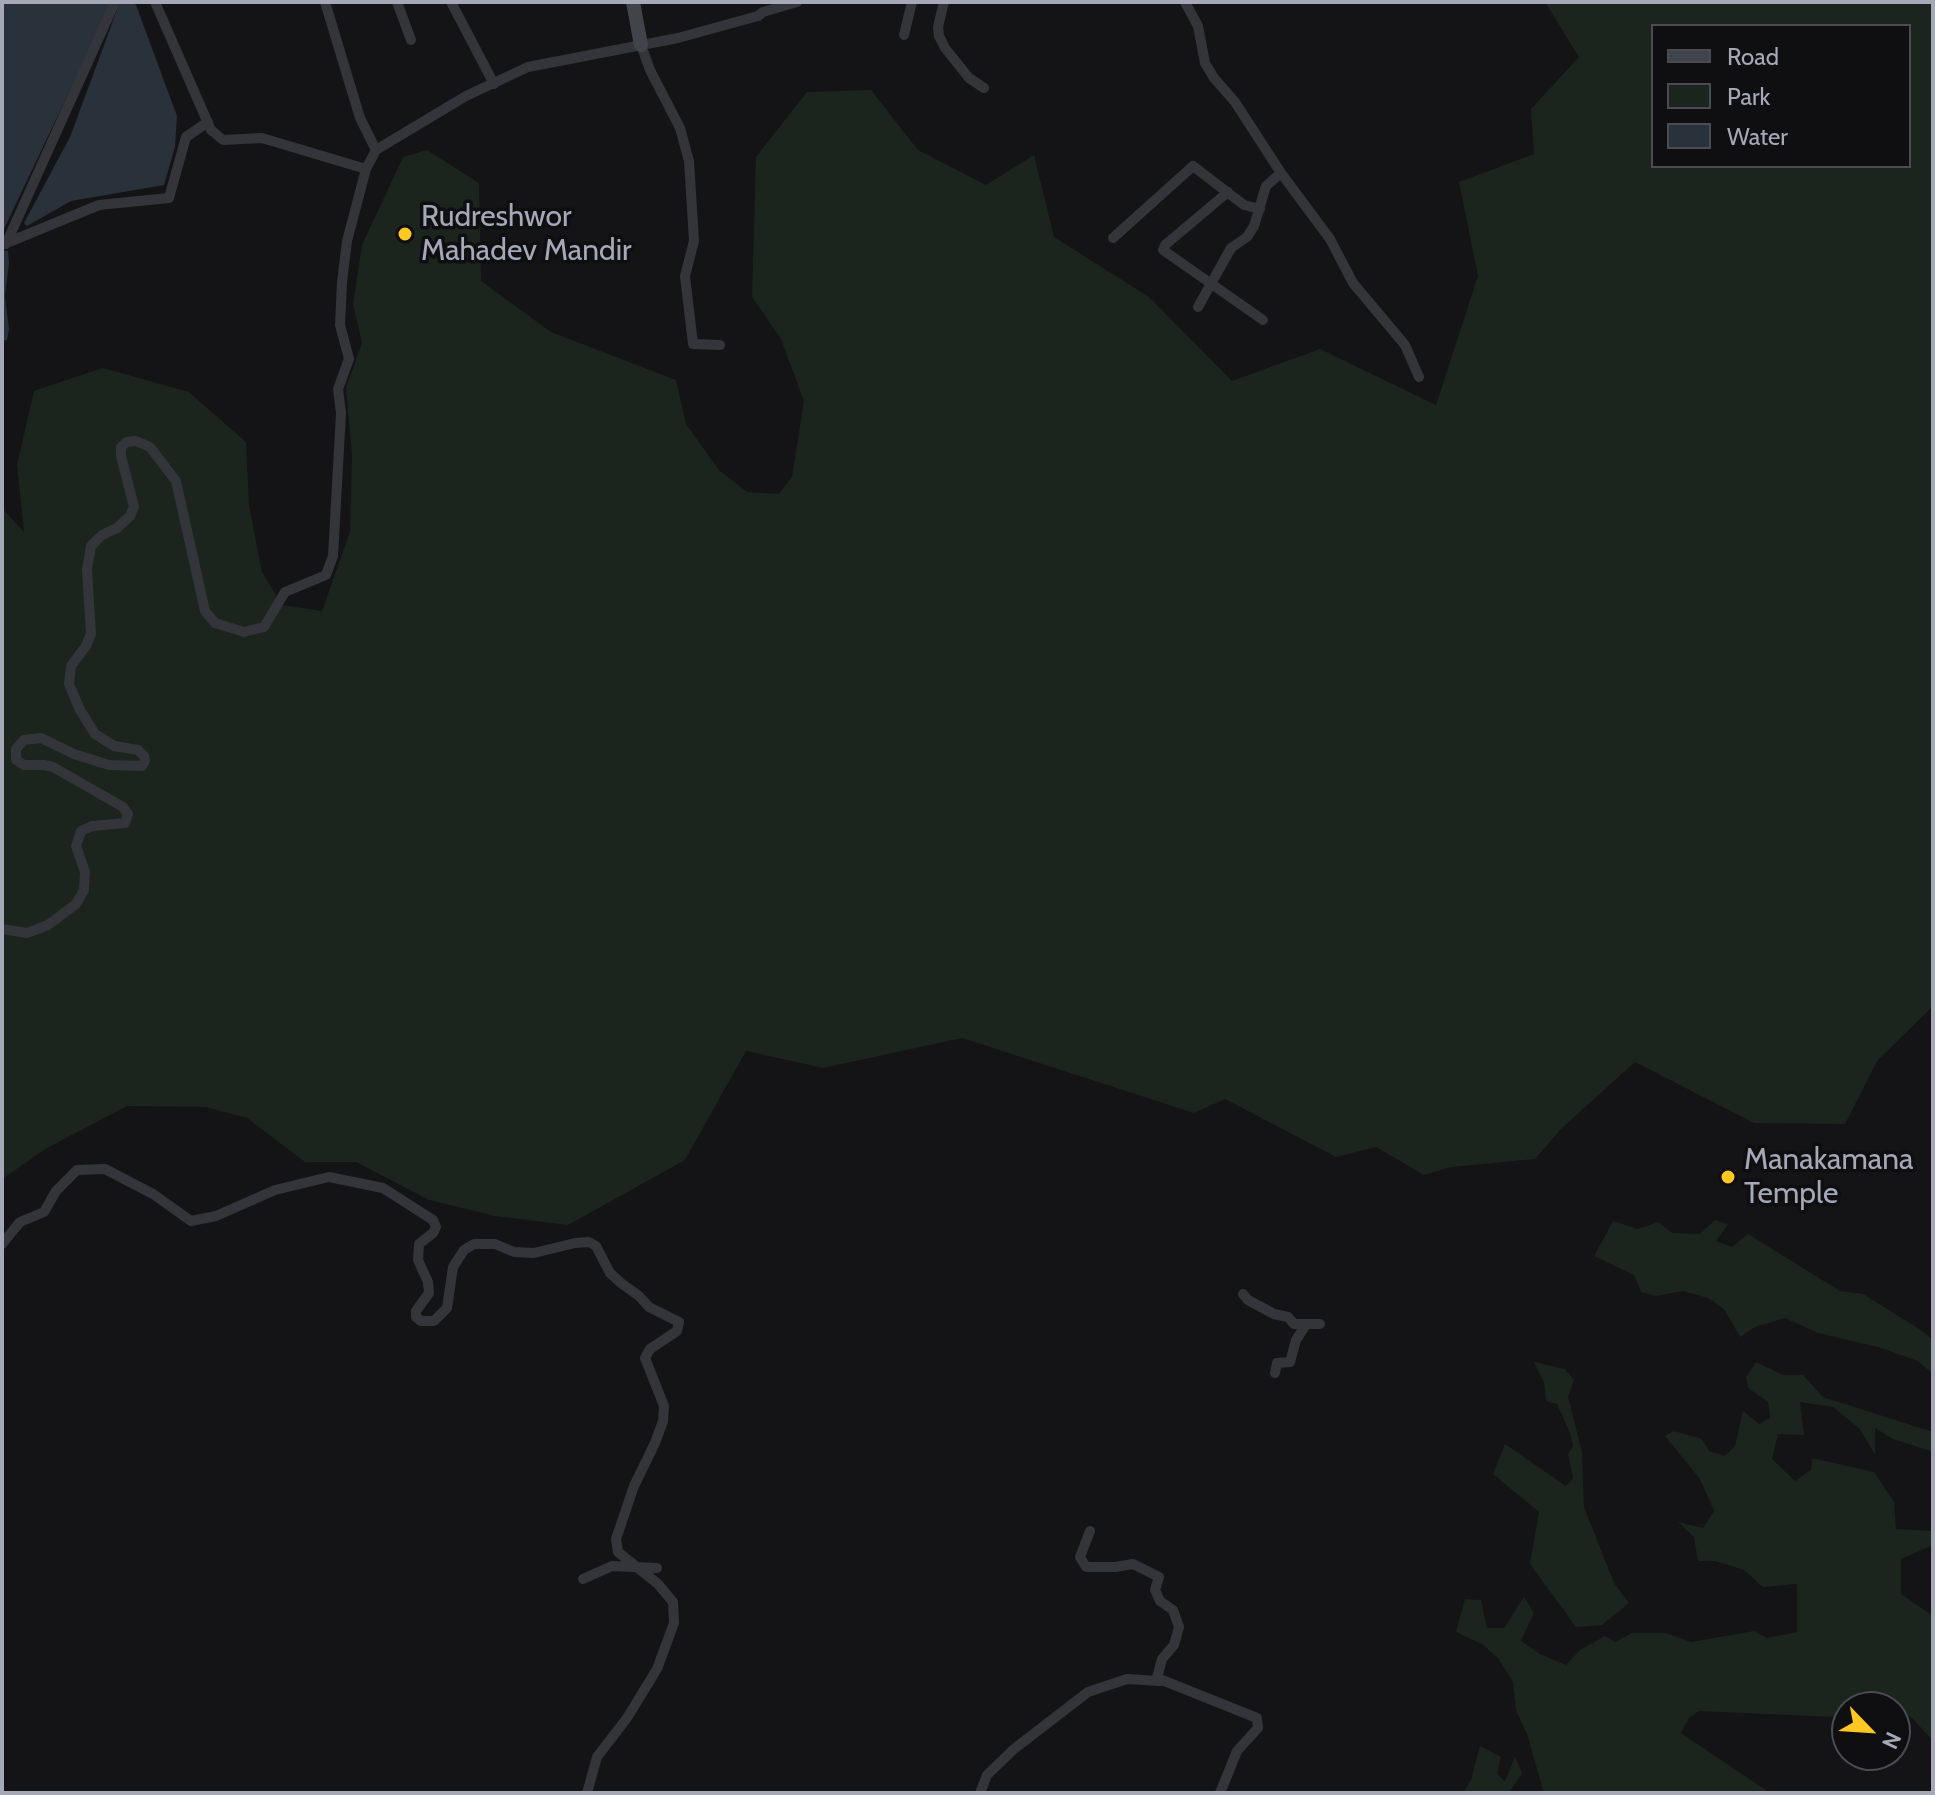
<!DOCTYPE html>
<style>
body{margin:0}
#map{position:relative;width:1935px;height:1795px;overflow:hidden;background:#141416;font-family:Cabin,sans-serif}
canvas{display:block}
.frame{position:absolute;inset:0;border:4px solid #a4a8b7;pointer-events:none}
.legend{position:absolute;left:1651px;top:24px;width:260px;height:144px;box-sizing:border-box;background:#0f0f11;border:2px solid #4b4c53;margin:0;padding:10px 14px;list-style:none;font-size:24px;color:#a4a8b7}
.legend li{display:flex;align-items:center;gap:16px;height:40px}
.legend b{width:40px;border:2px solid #4b4c53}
.north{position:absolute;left:1831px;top:1691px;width:80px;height:80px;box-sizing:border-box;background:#0f0f11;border:2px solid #4b4c53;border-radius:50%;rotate:115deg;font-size:22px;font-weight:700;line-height:32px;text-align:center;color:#a4a8b7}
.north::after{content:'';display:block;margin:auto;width:28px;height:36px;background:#ffc722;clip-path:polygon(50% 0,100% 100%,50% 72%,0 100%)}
</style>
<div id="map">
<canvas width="1935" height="1795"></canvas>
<div class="frame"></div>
<ul class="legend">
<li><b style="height:10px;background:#42444b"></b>Road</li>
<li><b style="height:22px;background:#1b241d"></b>Park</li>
<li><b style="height:22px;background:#29313b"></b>Water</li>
</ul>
<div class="north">N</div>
</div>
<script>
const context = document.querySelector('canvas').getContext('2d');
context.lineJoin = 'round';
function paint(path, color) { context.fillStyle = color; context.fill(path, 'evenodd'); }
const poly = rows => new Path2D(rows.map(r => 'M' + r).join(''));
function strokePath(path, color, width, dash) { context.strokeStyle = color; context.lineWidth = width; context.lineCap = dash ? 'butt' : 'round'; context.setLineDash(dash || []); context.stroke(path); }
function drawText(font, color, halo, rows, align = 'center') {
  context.font = font + ' Cabin,sans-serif'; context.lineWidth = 7; context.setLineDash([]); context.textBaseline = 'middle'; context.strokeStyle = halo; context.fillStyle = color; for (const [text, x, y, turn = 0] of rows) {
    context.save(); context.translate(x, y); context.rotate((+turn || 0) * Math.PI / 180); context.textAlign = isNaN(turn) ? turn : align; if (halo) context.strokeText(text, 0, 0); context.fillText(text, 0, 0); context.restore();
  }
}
const green = poly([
 [1545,2,1933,2,1933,1006,1877,1061,1845,1124,1754,1123,1635,1062,1561,1129,1535,1159,1451,1167,1424,1175,1376,1147,1336,1157,1225,1099,1194,1113,962,1038,823,1068,746,1051,685,1160,568,1225,495,1216,429,1200,356,1162,305,1162,247,1118,206,1107,127,1106,47,1148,2,1179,2,508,24,532,17,465,34,391,103,368,189,392,246,442,249,505,262,572,282,605,322,611,350,532,352,455,346,388,362,343,353,304,362,245,403,157,427,150,479,183,481,281,551,332,676,380,686,424,719,470,747,492,779,494,792,477,804,401,781,339,752,297,756,157,807,92,871,90,918,150,986,185,1034,155,1054,237,1149,297,1232,381,1320,349,1436,405,1478,276,1459,182,1534,154,1531,109,1579,57],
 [1653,26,1909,26,1909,166,1653,166],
 [1715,1220,1728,1224,1716,1241,1732,1247,1748,1234,1840,1291,1863,1294,1921,1330,1933,1340,1933,1374,1918,1361,1878,1347,1818,1333,1785,1318,1755,1327,1740,1337,1724,1309,1708,1298,1683,1291,1656,1296,1641,1292,1634,1275,1594,1256,1613,1221,1638,1229,1658,1222,1672,1233,1700,1234],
 [1534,1362,1565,1369,1574,1380,1568,1397,1582,1452,1584,1507,1614,1583,1629,1603,1602,1625,1576,1627,1530,1564,1539,1512,1493,1474,1505,1444,1566,1486,1573,1478,1568,1454,1573,1446,1570,1433,1557,1404,1546,1401,1544,1382],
 [1756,1362,1783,1375,1803,1375,1823,1397,1933,1432,1933,1452,1893,1439,1875,1428,1875,1455,1860,1429,1833,1407,1800,1402,1804,1435,1778,1434,1772,1459,1795,1481,1811,1470,1812,1458,1874,1472,1894,1502,1896,1529,1933,1531,1933,1545,1901,1559,1901,1594,1933,1616,1933,1741,1912,1718,1897,1709,1895,1711,1895,1707,1847,1707,1847,1716,1833,1717,1699,1711,1689,1718,1681,1733,1770,1793,1544,1793,1527,1734,1516,1710,1513,1682,1498,1658,1482,1644,1456,1632,1465,1599,1481,1600,1487,1628,1504,1628,1524,1597,1534,1613,1521,1641,1540,1654,1566,1665,1580,1650,1605,1636,1615,1642,1632,1633,1666,1633,1691,1642,1754,1631,1767,1638,1797,1632,1797,1584,1763,1587,1744,1570,1715,1561,1698,1561,1694,1537,1678,1522,1703,1528,1714,1511,1700,1479,1665,1436,1674,1431,1702,1439,1709,1451,1725,1456,1735,1446,1743,1411,1759,1424,1770,1418,1768,1402,1748,1388,1746,1377],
 [1480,1746,1501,1757,1497,1774,1505,1781,1515,1757,1522,1773,1509,1793,1463,1793,1471,1780]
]);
const water = poly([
 [2,2,112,2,2,233],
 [120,2,133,2,136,5,177,116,175,147,164,185,71,201,27,226,24,223,70,137],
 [2,250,8,251,9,263,5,296,9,329,7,340,2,341]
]);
const street = poly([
 [155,2,211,130,223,140,262,138,366,169],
 [325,2,360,118,376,150],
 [397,2,411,40],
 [451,2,494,84],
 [944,2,938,27,939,36,945,48,969,78,984,88],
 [1185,2,1198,26,1205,63,1214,78,1235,102,1281,173,1330,239,1353,283,1405,345,1419,377],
 [904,35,912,2],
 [641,45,650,70,680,128,689,161,694,241,685,276,693,344,720,345],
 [1228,192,1165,245,1163,250,1263,320],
 [1113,238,1193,166,1244,205,1260,209],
 [4,244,99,205,169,198,186,137,208,122],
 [6,244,115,2],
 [1198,307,1231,248,1247,237,1254,226,1266,186,1281,173],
 [2,929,27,933,48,925,76,904,84,890,85,872,76,846,81,831,92,826,125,823,128,814,123,807,53,767,44,765,24,765,16,760,16,749,24,740,41,738,74,754,109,765,142,766,145,761,144,756,138,750,114,746,95,734,80,710,69,684,71,666,86,646,91,634,87,569,91,546,102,535,117,528,130,516,134,507,121,456,121,447,127,442,136,441,150,447,176,481,205,611,215,623,244,632,264,627,285,592,326,575,333,556,341,413,338,389,349,359,340,325,342,282,347,241,366,169,376,150,466,96,528,67,678,38,758,16,763,12,797,2],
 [2,1244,20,1222,44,1212,56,1191,77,1170,105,1169,153,1194,191,1221,216,1216,275,1190,329,1177,383,1188,433,1220,436,1227,433,1233,419,1244,418,1260,428,1282,429,1293,416,1311,416,1317,421,1321,434,1321,447,1308,453,1267,464,1250,474,1244,495,1244,514,1252,534,1253,575,1243,589,1242,596,1246,610,1273,621,1283,639,1296,649,1307,679,1322,677,1331,650,1349,645,1358,664,1406,663,1421,655,1443,634,1486,616,1539,618,1552,658,1584,673,1602,674,1623,657,1669,627,1718,597,1757,587,1793],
 [1243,1294,1248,1300,1274,1314,1288,1317,1294,1324,1320,1324],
 [1275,1373,1277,1363,1290,1362,1296,1340,1305,1326],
 [1090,1531,1080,1557,1086,1567,1115,1567,1133,1564,1159,1577,1155,1590,1160,1601,1173,1610,1179,1627,1174,1645,1162,1659,1157,1678,1257,1718,1258,1728,1237,1751,1220,1793],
 [583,1579,612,1566,657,1568],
 [980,1793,987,1775,1014,1749,1088,1692,1127,1679,1160,1681]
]);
const secondary = poly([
 [633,2,641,45]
]);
const markers = [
 [405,234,8,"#ffc722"],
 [1728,1177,8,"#ffc722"]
];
const poiNames = [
 ["Rudreshwor",421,217],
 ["Mahadev Mandir",421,251],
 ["Manakamana",1744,1160],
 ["Temple",1744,1194]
];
paint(green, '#1b241d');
paint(water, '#29313b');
strokePath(street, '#34353b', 10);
strokePath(secondary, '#42444b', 14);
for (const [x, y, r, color] of markers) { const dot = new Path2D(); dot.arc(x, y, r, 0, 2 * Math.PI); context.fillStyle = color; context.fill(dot); strokePath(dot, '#0f0f11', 3); }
drawText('30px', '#a4a8b7', '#0f0f11', poiNames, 'left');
</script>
